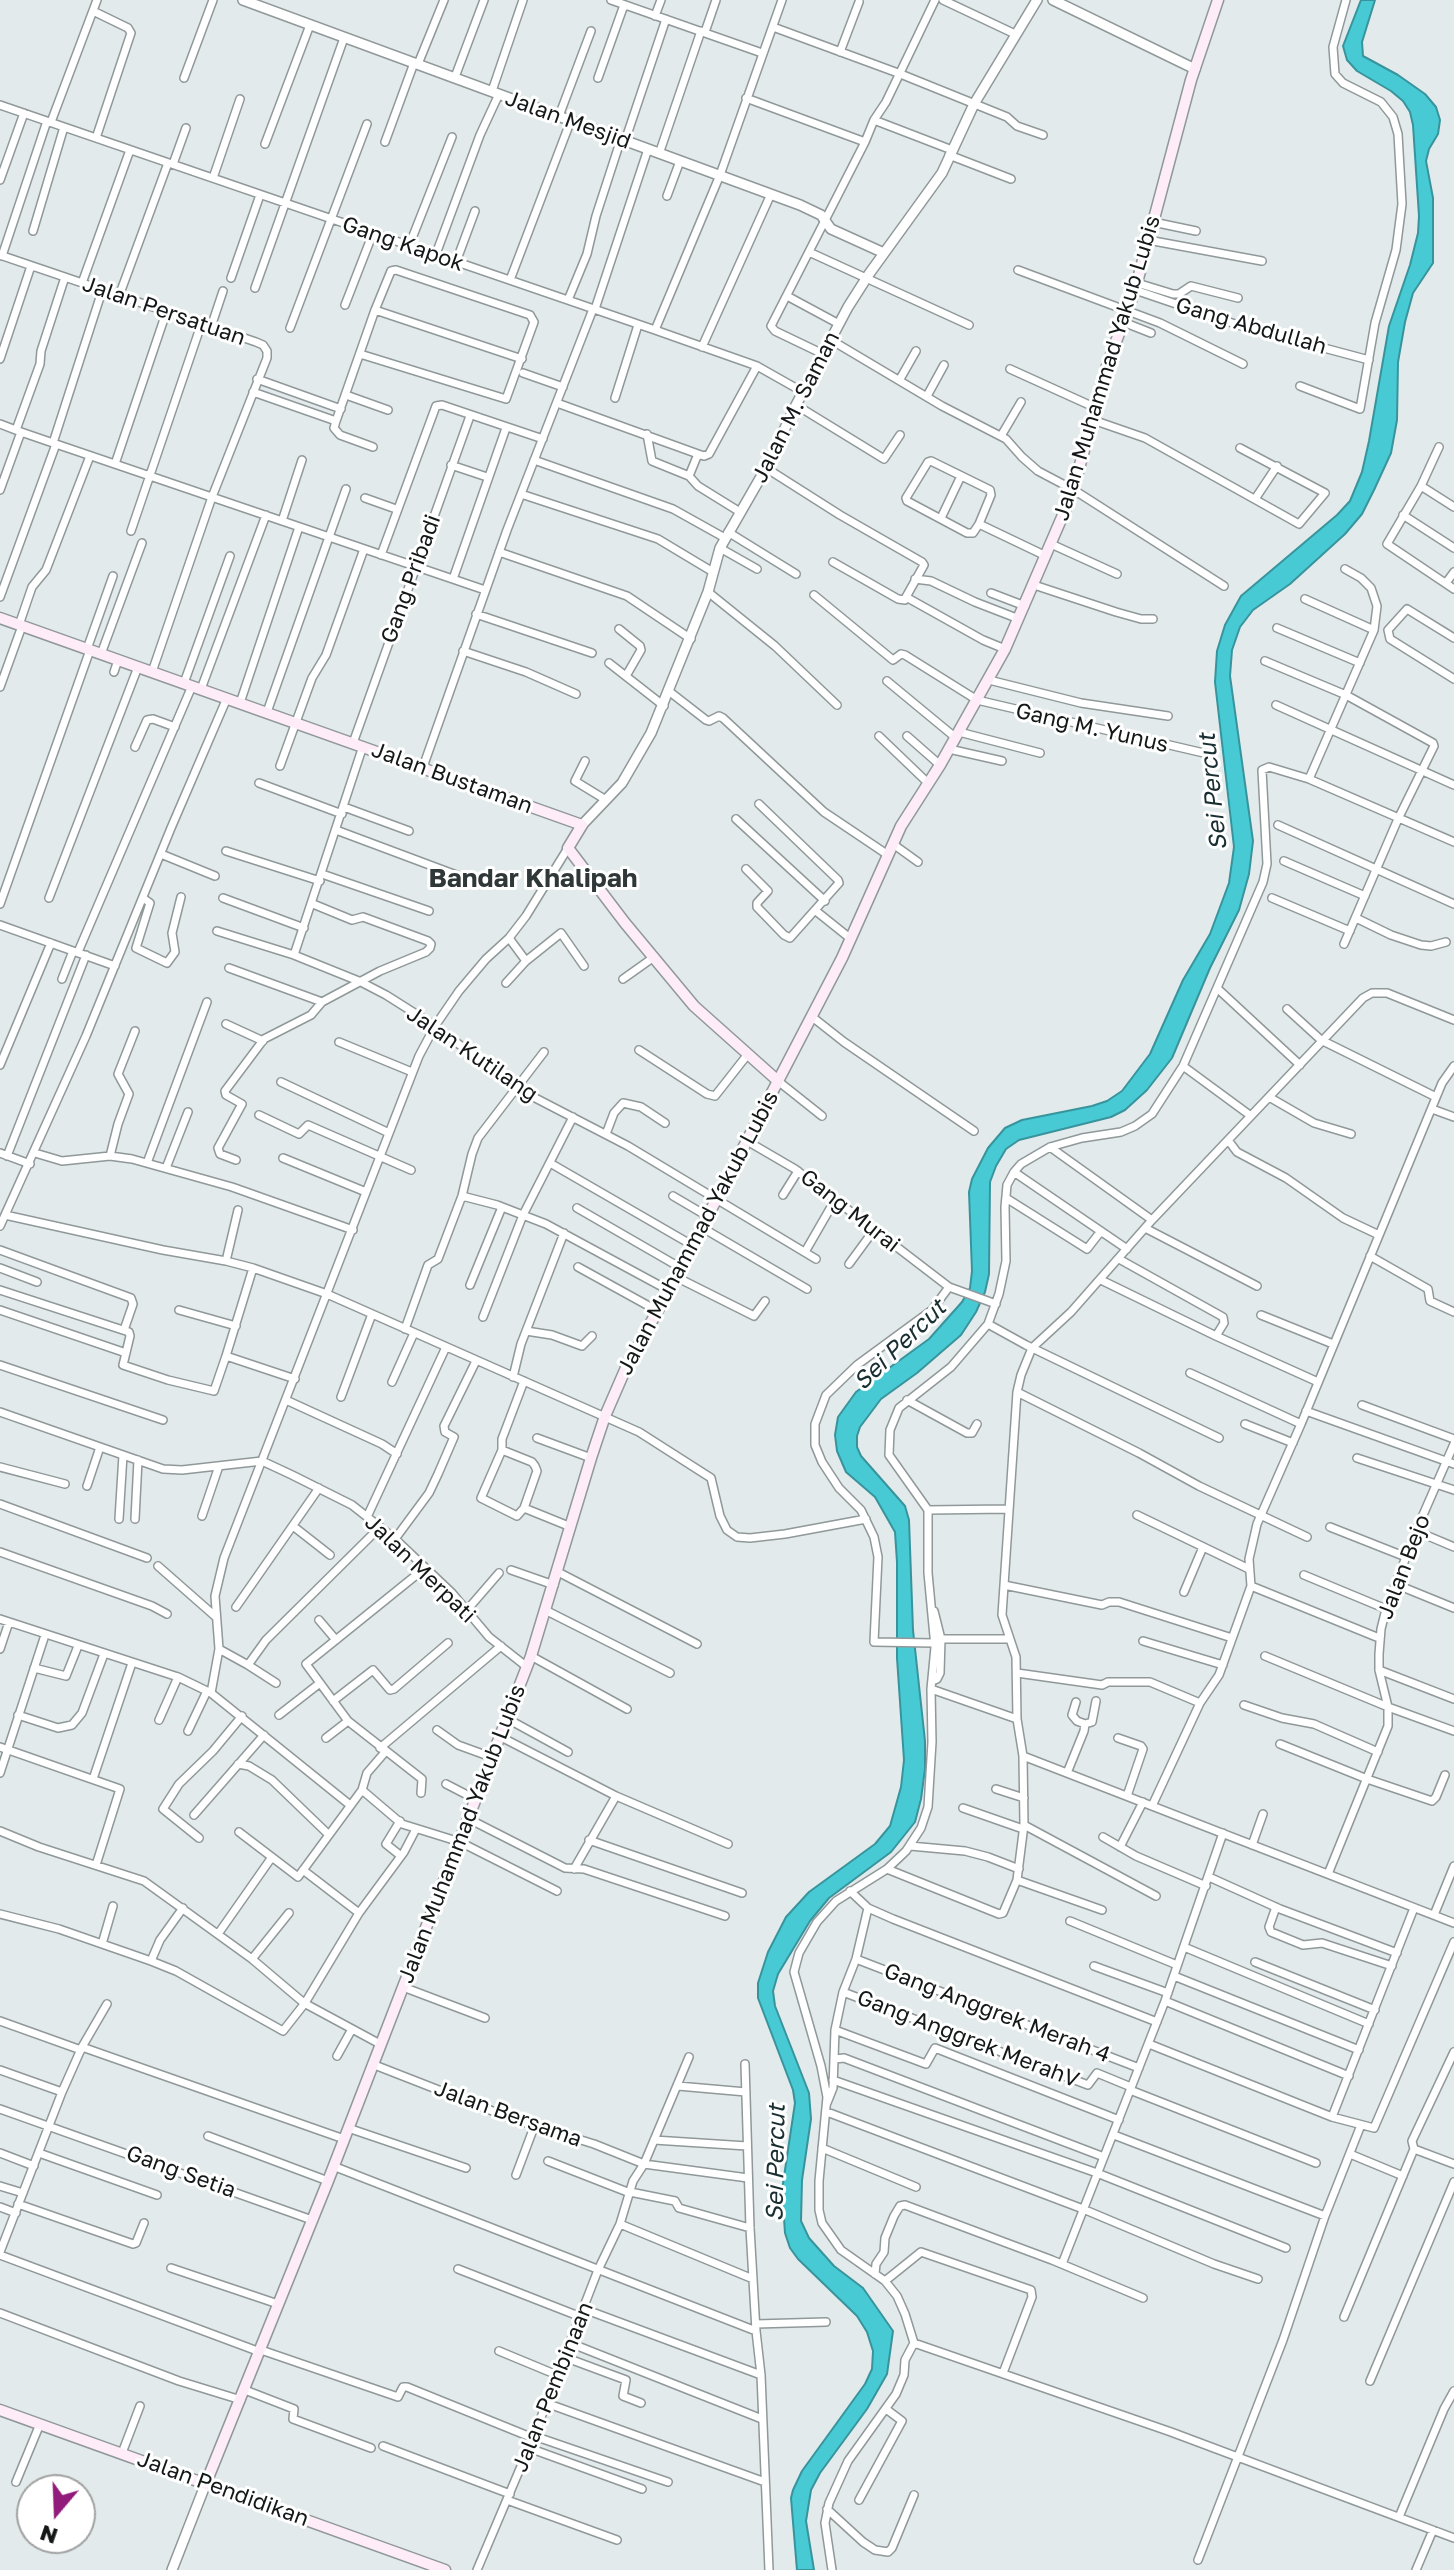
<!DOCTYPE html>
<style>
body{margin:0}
#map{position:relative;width:1454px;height:2570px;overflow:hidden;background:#e2eaeb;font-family:"Golos Text",sans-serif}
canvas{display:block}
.north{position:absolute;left:16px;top:2474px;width:80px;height:80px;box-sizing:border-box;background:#fff;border:2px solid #a1a2a2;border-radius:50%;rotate:199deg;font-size:22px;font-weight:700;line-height:32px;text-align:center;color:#141717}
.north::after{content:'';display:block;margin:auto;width:28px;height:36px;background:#911c7b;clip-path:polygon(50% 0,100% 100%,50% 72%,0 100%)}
</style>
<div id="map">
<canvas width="1454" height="2570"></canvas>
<div class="north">N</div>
</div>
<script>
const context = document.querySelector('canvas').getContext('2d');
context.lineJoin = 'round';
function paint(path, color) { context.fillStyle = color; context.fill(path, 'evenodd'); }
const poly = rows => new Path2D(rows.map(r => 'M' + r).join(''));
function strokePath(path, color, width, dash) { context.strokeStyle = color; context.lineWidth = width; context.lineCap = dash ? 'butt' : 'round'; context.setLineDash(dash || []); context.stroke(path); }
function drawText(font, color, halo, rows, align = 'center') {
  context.font = font + ' "Golos Text",sans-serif'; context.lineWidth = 6; context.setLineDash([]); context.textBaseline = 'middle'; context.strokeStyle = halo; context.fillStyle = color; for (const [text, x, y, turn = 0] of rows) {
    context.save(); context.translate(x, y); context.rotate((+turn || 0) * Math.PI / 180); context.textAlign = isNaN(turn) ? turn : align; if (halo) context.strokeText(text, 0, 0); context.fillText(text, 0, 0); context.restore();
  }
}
const water = poly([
 [1361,0,1375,0,1362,42,1363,56,1398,75,1425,94,1436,107,1440,120,1438,134,1429,149,1426,161,1433,198,1433,263,1413,293,1405,322,1398,362,1397,420,1391,453,1374,490,1362,514,1345,534,1290,584,1253,610,1240,627,1232,650,1230,676,1253,841,1249,874,1239,910,1210,968,1172,1058,1147,1090,1125,1110,1111,1117,1019,1140,1006,1149,996,1166,990,1182,989,1274,985,1292,976,1312,961,1335,917,1373,881,1399,860,1427,857,1436,857,1447,861,1456,905,1506,909,1520,913,1630,925,1741,925,1769,921,1799,915,1822,891,1852,829,1898,810,1921,778,1974,773,1991,775,2006,809,2093,811,2119,802,2180,801,2221,809,2238,834,2266,863,2288,893,2331,887,2374,867,2409,820,2473,811,2490,806,2521,814,2570,797,2570,791,2498,793,2490,802,2471,865,2384,872,2369,873,2351,867,2332,857,2316,798,2259,790,2248,785,2233,782,2190,795,2103,793,2090,758,1998,758,1983,768,1952,786,1917,809,1892,875,1844,890,1826,901,1787,904,1760,897,1658,897,1562,895,1532,875,1497,846,1472,837,1451,835,1435,838,1417,856,1392,929,1339,962,1302,970,1288,972,1271,969,1192,972,1179,988,1148,1005,1128,1022,1120,1092,1106,1107,1101,1122,1091,1150,1054,1183,980,1210,934,1229,883,1234,847,1215,682,1217,651,1225,625,1241,596,1337,515,1350,501,1362,472,1369,441,1389,326,1410,265,1418,233,1419,216,1413,125,1410,112,1403,101,1391,91,1357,71,1347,60,1343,46,1361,0]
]);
const minor = poly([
 [611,0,762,53],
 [943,0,1015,34],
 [93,11,128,28,131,33,96,138],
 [655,16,661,0],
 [773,27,898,73,1007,117,1017,126,1043,135],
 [705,32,716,0],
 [840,52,859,2],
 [418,64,444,0],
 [455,77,484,0],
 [184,78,213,0],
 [598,78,624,5],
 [492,91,523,0],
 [746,98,865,142],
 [0,105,655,330,757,366,803,392],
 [559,116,591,31],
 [874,120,952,150],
 [51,122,97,0],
 [625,141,666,19],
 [385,142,414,63],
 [265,144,310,25],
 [659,154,701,31],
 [949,155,1011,179],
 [173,164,186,128],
 [213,178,240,99],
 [0,180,24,113],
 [667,196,680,161],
 [1153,222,1196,231],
 [33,231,64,127],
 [1148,240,1262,261],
 [409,246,452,137],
 [809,252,969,325],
 [436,254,480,135,499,94],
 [0,255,256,342,263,345,267,351,267,358,212,497,152,672],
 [2,256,47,121],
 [456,262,475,211],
 [1018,270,1160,323,1243,364],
 [231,278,260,195],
 [510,280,571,120],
 [82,283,130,150],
 [1137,283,1173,294,1179,294,1191,286,1238,298],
 [255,288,344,38],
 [1135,290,1238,325,1369,360],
 [102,291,53,443,485,590],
 [119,296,168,163],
 [787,296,839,324],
 [568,300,587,254,596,216,621,139],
 [345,305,373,233],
 [595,309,648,149],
 [375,310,522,359],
 [1123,322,1151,333],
 [211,327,223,291],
 [290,328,367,124],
 [655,330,720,175,782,0],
 [831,340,942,406,1006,439,1022,457,1038,471,1074,490,1224,586],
 [702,347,771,194],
 [360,354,506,399,534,322,530,315,396,270,391,271,375,310,336,421,334,428,340,435,373,447],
 [823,354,775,331,771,326,865,142,874,120,886,102,935,0],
 [0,359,31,266],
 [1010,369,1096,408],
 [523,373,563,387],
 [257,379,341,409],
 [900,379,916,351],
 [1300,386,1360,409,1375,323,1396,250,1402,204,1398,134,1393,117,1381,102,1343,83,1335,74,1333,47,1346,0],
 [253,392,336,421],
 [346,395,388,410],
 [927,396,944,365],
 [615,398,638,325],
 [557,403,698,454,689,476],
 [796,405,884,459,900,435],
 [1093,420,1145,438,1299,524,1325,493,1240,448],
 [0,424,21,432],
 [16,430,40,364,41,351,65,277],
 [647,434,652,461,689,476,698,486,740,512],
 [1001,436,1021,402],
 [1439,447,1421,486,1387,544,1454,589],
 [698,454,704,456,709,454,757,366],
 [534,460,673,509,725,538],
 [115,464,166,313],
 [451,465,487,477],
 [766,468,840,515,922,562,924,565,906,597],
 [1421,486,1454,507],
 [0,490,21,432,53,443],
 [521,494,658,539,713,572],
 [365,498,396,509],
 [1255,499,1277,466],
 [1403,515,1454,548],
 [941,518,961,476],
 [282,521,302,460],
 [979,524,973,533,967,533,907,501,906,498,928,462,931,461,990,490,991,495,979,524,1046,556],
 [131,531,201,325],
 [728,532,796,574],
 [1051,544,1117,574],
 [720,548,757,569],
 [499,552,627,596,691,639],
 [381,555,436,406,442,405,543,439],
 [833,562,898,599,905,600,906,597],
 [453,579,506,428],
 [915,579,931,581,975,602,1019,619],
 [1446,583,1454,572],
 [1034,585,1116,612,1141,619,1153,619],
 [708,592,775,646,837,705],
 [991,593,1025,606],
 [814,595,893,660,901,654,905,655,977,700,1208,754],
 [0,597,56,444],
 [906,597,983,640,1005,649],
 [1305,599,1374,630],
 [476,614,592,653],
 [19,625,32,587,46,570,90,456],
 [1277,628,1360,663],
 [619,629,640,646,641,650,626,676],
 [1454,638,1407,609,1388,630,1390,639,1454,679],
 [87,649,113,576],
 [463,651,526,672,576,694],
 [101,654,142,543],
 [1265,661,1346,695,1433,743,1434,746,1398,819,1344,944],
 [609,663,664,706],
 [114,672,118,660],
 [989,680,1081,703,1168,716],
 [887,681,956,738],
 [184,683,230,556],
 [0,687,22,626],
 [201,689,266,515],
 [670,692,706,720,709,721,719,716,723,718,824,812,888,855],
 [240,703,299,527],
 [1276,705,1454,785],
 [267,712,346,489],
 [959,732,1040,753],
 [879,736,928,783],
 [907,736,940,765],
 [353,743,470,416],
 [135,747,147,720,153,719,175,727],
 [949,749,1002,761],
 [585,761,575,781,606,800],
 [280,766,312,678,326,655,364,549],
 [423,767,507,530,593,309],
 [1309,779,1374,630,1377,606,1371,588,1361,578,1345,569],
 [259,783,342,814],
 [344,807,409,831],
 [736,819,825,901],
 [1278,825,1454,904],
 [336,830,467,879],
 [893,844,918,862],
 [226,851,320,881],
 [161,854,215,876],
 [1284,861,1365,896],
 [746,869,768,891,757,903,757,907,784,935,790,938,839,883,838,880,759,804],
 [322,874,429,911],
 [49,898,138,667],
 [143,898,150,903,136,948,167,963,175,952,172,933,181,897],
 [223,898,304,928],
 [1272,898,1350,931],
 [0,904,90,650],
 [816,911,851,939],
 [1356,918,1391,935,1421,945,1431,946,1446,942],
 [0,925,115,966],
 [217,931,294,955,361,982,386,995,435,1026,516,1088,628,1146,816,1259],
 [509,938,526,961],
 [78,952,192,686],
 [294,955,363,746],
 [229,968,322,1002,380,971,426,952,430,948,431,944,428,941,363,917,352,920,313,904],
 [62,979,73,951],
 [623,979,654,957],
 [506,983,526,961,561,933,584,966],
 [1218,989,1300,1065],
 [1287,1009,1321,1040,1436,1097],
 [811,1016,844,1042,974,1131],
 [226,1024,263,1041],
 [339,1042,412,1072],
 [639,1050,707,1094,715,1096,748,1054],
 [0,1065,51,943],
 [1183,1066,1251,1116],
 [778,1081,822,1116],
 [281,1082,389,1133],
 [1269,1097,1314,1123,1351,1134],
 [1432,1109,1454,1117],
 [259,1115,299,1134,308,1125,411,1170],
 [606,1134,614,1113,623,1103,641,1107,665,1123],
 [1228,1140,1237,1152,1286,1178,1343,1218,1379,1235],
 [747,1141,795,1169,949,1287,996,1304],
 [1050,1147,1152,1220],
 [0,1153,30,1164],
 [35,1153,62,1161,110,1156,132,1159,232,1187,353,1230],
 [7,1156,86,955],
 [110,1156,118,1124,129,1094,118,1074,135,1031],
 [283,1158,366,1192],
 [236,1160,220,1154,218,1148,242,1104,226,1095,225,1091,264,1039,311,1015,322,1002],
 [147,1163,207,1002],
 [550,1163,692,1245],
 [166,1168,188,1112],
 [1014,1172,1127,1249],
 [783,1195,798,1171],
 [462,1196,497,1205,546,1224,668,1290],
 [673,1196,707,1216],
 [1006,1198,1087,1249,1101,1231],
 [577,1208,681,1268],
 [5,1215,163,1250,226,1261,253,1268,327,1294,639,1432,711,1478,720,1516,727,1530,737,1537,750,1538,785,1534,866,1519],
 [0,1226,86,1036,171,828,227,698],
 [701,1227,807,1289],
 [1145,1228,1257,1286],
 [0,1250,131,1298,133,1304,124,1330],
 [805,1252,835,1200],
 [1370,1256,1428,1289,1430,1301,1454,1312],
 [1119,1259,1223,1317,1224,1323,1216,1336],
 [226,1261,238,1210],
 [849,1264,874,1230],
 [578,1267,656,1310],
 [0,1268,37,1282],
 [676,1277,754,1316,765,1301],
 [1101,1280,1216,1336,1318,1382],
 [470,1285,502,1207],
 [0,1290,129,1332,130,1336,123,1365,168,1380,214,1391,226,1356,295,1379],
 [0,1310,126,1353],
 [179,1310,236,1326],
 [1261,1315,1333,1344],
 [483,1317,523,1215,573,1117],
 [988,1324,1026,1345,1219,1438],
 [405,1329,428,1265,438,1259,462,1196,472,1154,478,1138,544,1052],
 [526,1331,552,1335,582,1346,592,1336],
 [226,1356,253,1268],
 [0,1365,163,1420],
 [1190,1373,1301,1424],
 [513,1377,521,1344,564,1233],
 [524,1381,502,1439,502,1450,481,1498,517,1516,524,1508,571,1527],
 [392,1382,414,1333],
 [1017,1392,1139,1453,1199,1486,1307,1537],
 [341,1397,372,1314],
 [286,1400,382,1444,397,1454],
 [907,1400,967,1433,972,1433,977,1424],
 [1362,1405,1454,1439],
 [1306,1411,1454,1464],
 [0,1412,163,1469,182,1470,262,1461,292,1475,352,1505,395,1539,452,1593,489,1637,527,1667],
 [1245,1424,1293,1443],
 [537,1438,591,1458],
 [502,1450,532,1462,535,1466,537,1471,524,1508],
 [1357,1458,1454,1490],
 [0,1467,65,1484],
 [87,1486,100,1447],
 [0,1504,147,1558],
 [928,1510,1008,1509],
 [1137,1515,1249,1569],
 [202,1516,219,1466],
 [367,1517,446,1347],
 [119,1519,123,1455],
 [135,1519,138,1460],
 [293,1526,330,1555],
 [1330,1527,1406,1557],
 [1416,1531,1454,1547],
 [395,1539,429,1493,438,1474,454,1437,445,1432,444,1426,476,1361],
 [0,1552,152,1606,167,1614],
 [158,1566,216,1617],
 [511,1570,554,1585],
 [558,1572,697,1644],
 [1304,1575,1386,1609],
 [1395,1584,1454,1608],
 [1004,1585,1102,1605,1109,1602,1119,1602,1232,1638],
 [1251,1586,1379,1638],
 [1184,1592,1203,1547],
 [236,1607,319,1488],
 [467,1610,499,1573],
 [547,1611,670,1673],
 [0,1619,178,1677,211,1693,219,1649,215,1596,224,1558,419,1056,435,1026,459,991,486,959,509,938,526,916,568,848],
 [319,1620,336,1640],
 [941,1639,1010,1639],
 [1143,1641,1223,1665],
 [934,1643,874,1642,878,1557,874,1537,861,1510,839,1488,822,1462,815,1445,815,1424,826,1395,857,1365,932,1310,949,1287],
 [0,1649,9,1622],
 [219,1649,248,1665,266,1640,380,1527],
 [531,1656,627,1709],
 [1265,1656,1388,1707,1454,1731],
 [248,1665,276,1683],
 [34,1668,66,1676,78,1646],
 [1379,1670,1454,1699],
 [1017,1673,1102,1685,1108,1682,1150,1682,1200,1703],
 [932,1681,937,1679,940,1673,941,1639,934,1611],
 [931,1689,1017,1719],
 [211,1693,350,1805],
 [333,1701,373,1670,390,1690,394,1689,448,1643],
 [1244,1705,1282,1718,1314,1724,1378,1752],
 [18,1715,58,1728,72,1725,82,1713,104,1654],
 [279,1715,320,1683],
 [506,1718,568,1752],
 [159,1720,178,1677],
 [1085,1724,1092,1722,1096,1701],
 [437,1730,458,1745,491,1757],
 [188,1731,207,1691],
 [499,1736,616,1796,728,1844],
 [326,1738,348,1721],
 [1118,1738,1141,1746,1143,1749,1127,1796],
 [1280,1744,1367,1779,1432,1801,1436,1797,1445,1775],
 [0,1747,120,1789,96,1865],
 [380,1748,501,1646],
 [1023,1756,1454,1923],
 [238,1764,249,1766,272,1780,328,1834],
 [0,1773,45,1635],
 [1067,1773,1084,1731,1085,1724,1077,1721,1072,1715,1076,1702],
 [93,1779,132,1663],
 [446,1784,475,1799],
 [996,1789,1024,1798],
 [362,1790,402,1824,460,1842,557,1891],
 [421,1793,422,1779,348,1721,306,1664,425,1568],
 [1152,1806,1200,1703,1219,1675,1251,1586,1249,1559,1257,1524,1301,1424,1442,1083,1454,1066],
 [963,1808,1023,1829],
 [194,1815,264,1735],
 [467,1818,565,1868,584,1869,725,1916],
 [400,1821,386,1844,401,1856],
 [1024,1825,1156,1896],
 [0,1831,39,1847,144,1881,252,1959,304,2003,380,2044],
 [239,1832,298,1877,362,1790,367,1773,386,1751],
 [1103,1837,1136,1856,1206,1886],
 [199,1838,163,1809,179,1784,213,1751,242,1716],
 [589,1840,742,1893],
 [1252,1845,1263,1814],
 [910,1846,965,1851,988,1857,1019,1869],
 [1120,1847,1143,1802],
 [574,1869,616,1796],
 [887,1869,999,1914,1003,1913,1017,1880,1024,1825,1023,1756,1017,1719,1016,1657,1002,1615,1017,1392,1021,1375,1032,1348,1071,1312,1152,1220,1363,998,1372,993,1387,993,1454,1020],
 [303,1870,359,1913],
 [1328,1874,1388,1726,1388,1707,1379,1670,1379,1654,1381,1629,1386,1609,1416,1531,1454,1444],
 [1209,1877,1280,1909,1397,1953],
 [1017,1880,1102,1910],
 [850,1891,868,1908,893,1919,1157,2022],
 [1276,1907,1269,1927,1271,1932,1303,1945,1322,1943,1392,1966],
 [0,1914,59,1929,151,1961,176,1971,283,2031,305,2003,359,1913,404,1852,416,1829],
 [1434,1915,1454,1866],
 [1070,1921,1177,1965],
 [218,1934,272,1857],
 [102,1944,113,1906],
 [1184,1947,1369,2024],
 [252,1959,289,1913],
 [856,1959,1139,2068],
 [151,1961,160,1940,183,1908],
 [1255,1962,1375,2010],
 [1094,1966,1168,1993],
 [1174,1976,1359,2050],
 [403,1987,485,2018],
 [843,1992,1088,2085,1097,2073,1131,2087],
 [1165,2001,1349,2076],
 [0,2021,81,2050],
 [835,2030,926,2064,935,2048,1119,2120],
 [1149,2044,1332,2117,1374,2128,1454,1942],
 [82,2047,344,2139],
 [337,2056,352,2029],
 [835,2059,844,2058,1104,2157],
 [372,2064,513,2119,594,2144,644,2164,748,2178],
 [745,2064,750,2228,756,2331,761,2375,769,2570],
 [0,2070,62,2092],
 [833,2080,1097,2173,1286,2248],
 [678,2086,746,2092],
 [1130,2090,1316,2163],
 [827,2103,833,2088,835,2030,843,1992,856,1959,868,1908],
 [0,2109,312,2220],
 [827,2112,1083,2209,1214,2264,1258,2279],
 [1332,2117,1414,1908],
 [348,2128,466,2168],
 [1114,2135,1325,2216],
 [208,2136,328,2181],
 [654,2140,747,2146],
 [822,2148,916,2187],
 [1414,2149,1454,2164],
 [0,2153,34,2166],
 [39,2153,157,2195],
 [1350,2154,1403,2176],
 [548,2161,630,2193],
 [333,2166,756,2331],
 [516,2175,534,2127],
 [0,2186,23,2193],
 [630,2192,675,2201,679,2208,750,2228],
 [18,2204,133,2244,136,2243,144,2223],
 [0,2207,16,2213],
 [620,2224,753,2279],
 [0,2252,62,2092,82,2047,107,2004],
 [0,2255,260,2352],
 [1062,2264,1165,2001,1223,1833],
 [171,2268,278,2304],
 [458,2269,581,2317],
 [875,2274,876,2264,884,2252,885,2238,894,2216,900,2206,905,2205,1052,2260,1143,2298],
 [885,2281,921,2252,1031,2290,1032,2297,1003,2373],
 [584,2309,761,2375],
 [0,2313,179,2381,241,2400],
 [1344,2317,1414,2149,1412,2141,1454,2052],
 [756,2324,826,2322],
 [570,2343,762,2419],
 [914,2343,905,2314,897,2296,885,2281,841,2250,822,2223,819,2210,819,2181,827,2097,821,2066,794,1972,799,1953,817,1922,836,1901,887,1869,906,1851,921,1828,928,1807,932,1742,931,1689,935,1647,928,1573,928,1510,889,1455,890,1430,899,1408,951,1367,988,1324,999,1294,1006,1261,1005,1207,1007,1185,1014,1172,1021,1164,1050,1147,1082,1138,1121,1132,1135,1126,1152,1114,1183,1066,1263,882,1267,864,1262,770,1269,767,1309,779,1454,842],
 [261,2350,398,2397,403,2387,407,2387,533,2438],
 [499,2351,557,2375],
 [564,2357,626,2380,623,2396,641,2403],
 [1370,2381,1454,2182],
 [245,2390,294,2409,293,2419,371,2448],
 [546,2403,765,2482],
 [534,2436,668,2482],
 [383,2446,510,2494],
 [529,2448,642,2489],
 [122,2453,140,2406],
 [16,2482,40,2424],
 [507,2500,617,2540],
 [859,2500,902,2421,886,2409],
 [827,2509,863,2542,875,2550,888,2552,892,2548,914,2495],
 [1399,2517,1444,2409,1454,2391],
 [1198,2560,1283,2340,1325,2216,1361,2125],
 [477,2570,533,2438,598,2270,620,2224,633,2181,644,2164,689,2057],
 [832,2570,825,2523,829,2503,848,2461,896,2394,904,2375,905,2360,914,2343,1171,2432,1454,2538],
 [1416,2570,1433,2530]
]);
const tertiary = poly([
 [243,0,800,205,821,215,831,229,884,253],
 [1053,0,1195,69],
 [582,825,622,783,651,733,708,592,720,548,766,468,796,405,848,307,869,274,942,173,974,104,1037,0],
 [172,2570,206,2483]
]);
const secondary = poly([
 [0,618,582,825,568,848,625,923,694,1006,778,1081],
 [0,2410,445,2570],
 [206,2483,328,2181,531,1656,591,1458,605,1416,625,1370,676,1277,842,958,901,826,940,765,1005,649,1072,494,1107,366,1135,290,1191,80,1218,0]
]);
const streetNames = [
 ["Jalan Mesjid",568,120,20],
 ["Gang Kapok",403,244,19],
 ["Jalan Persatuan",164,311,19],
 ["Gang Abdullah",1251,326,16],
 ["Jalan Muhammad Yakub Lubis",1107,368,-73],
 ["Jalan M. Saman",796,407,-63],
 ["Gang Pribadi",411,579,-70],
 ["Gang M. Yunus",1092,728,13],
 ["Jalan Bustaman",452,778,20],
 ["Jalan Kutilang",472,1054,34],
 ["Gang Murai",850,1211,38],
 ["Jalan Muhammad Yakub Lubis",698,1233,-62],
 ["Jalan Bejo",1404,1567,-69],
 ["Jalan Merpati",420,1569,44],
 ["Jalan Muhammad Yakub Lubis",462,1834,-69],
 ["Gang Anggrek Merah 4",997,2013,21],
 ["Gang Anggrek MerahV",968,2039,21],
 ["Jalan Bersama",508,2114,20],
 ["Gang Setia",181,2172,20],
 ["Jalan Pembinaan",553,2387,-68],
 ["Jalan Pendidikan",223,2489,20]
];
const waterNames = [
 ["Sei Percut",1213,792,-96],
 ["Sei Percut",900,1345,-44],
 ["Sei Percut",776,2163,-89]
];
const quarterNames = [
 ["Bandar Khalipah",533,879]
];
paint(water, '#48cad5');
strokePath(water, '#38949c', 2);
strokePath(minor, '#909899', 10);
strokePath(tertiary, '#909899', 12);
strokePath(secondary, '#909899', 13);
strokePath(minor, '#fff', 7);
strokePath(tertiary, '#fff', 9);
strokePath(secondary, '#feedf9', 10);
drawText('22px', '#141717', '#fff', streetNames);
drawText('italic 24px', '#182e30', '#fff', waterNames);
drawText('bold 26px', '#303738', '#fff', quarterNames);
</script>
